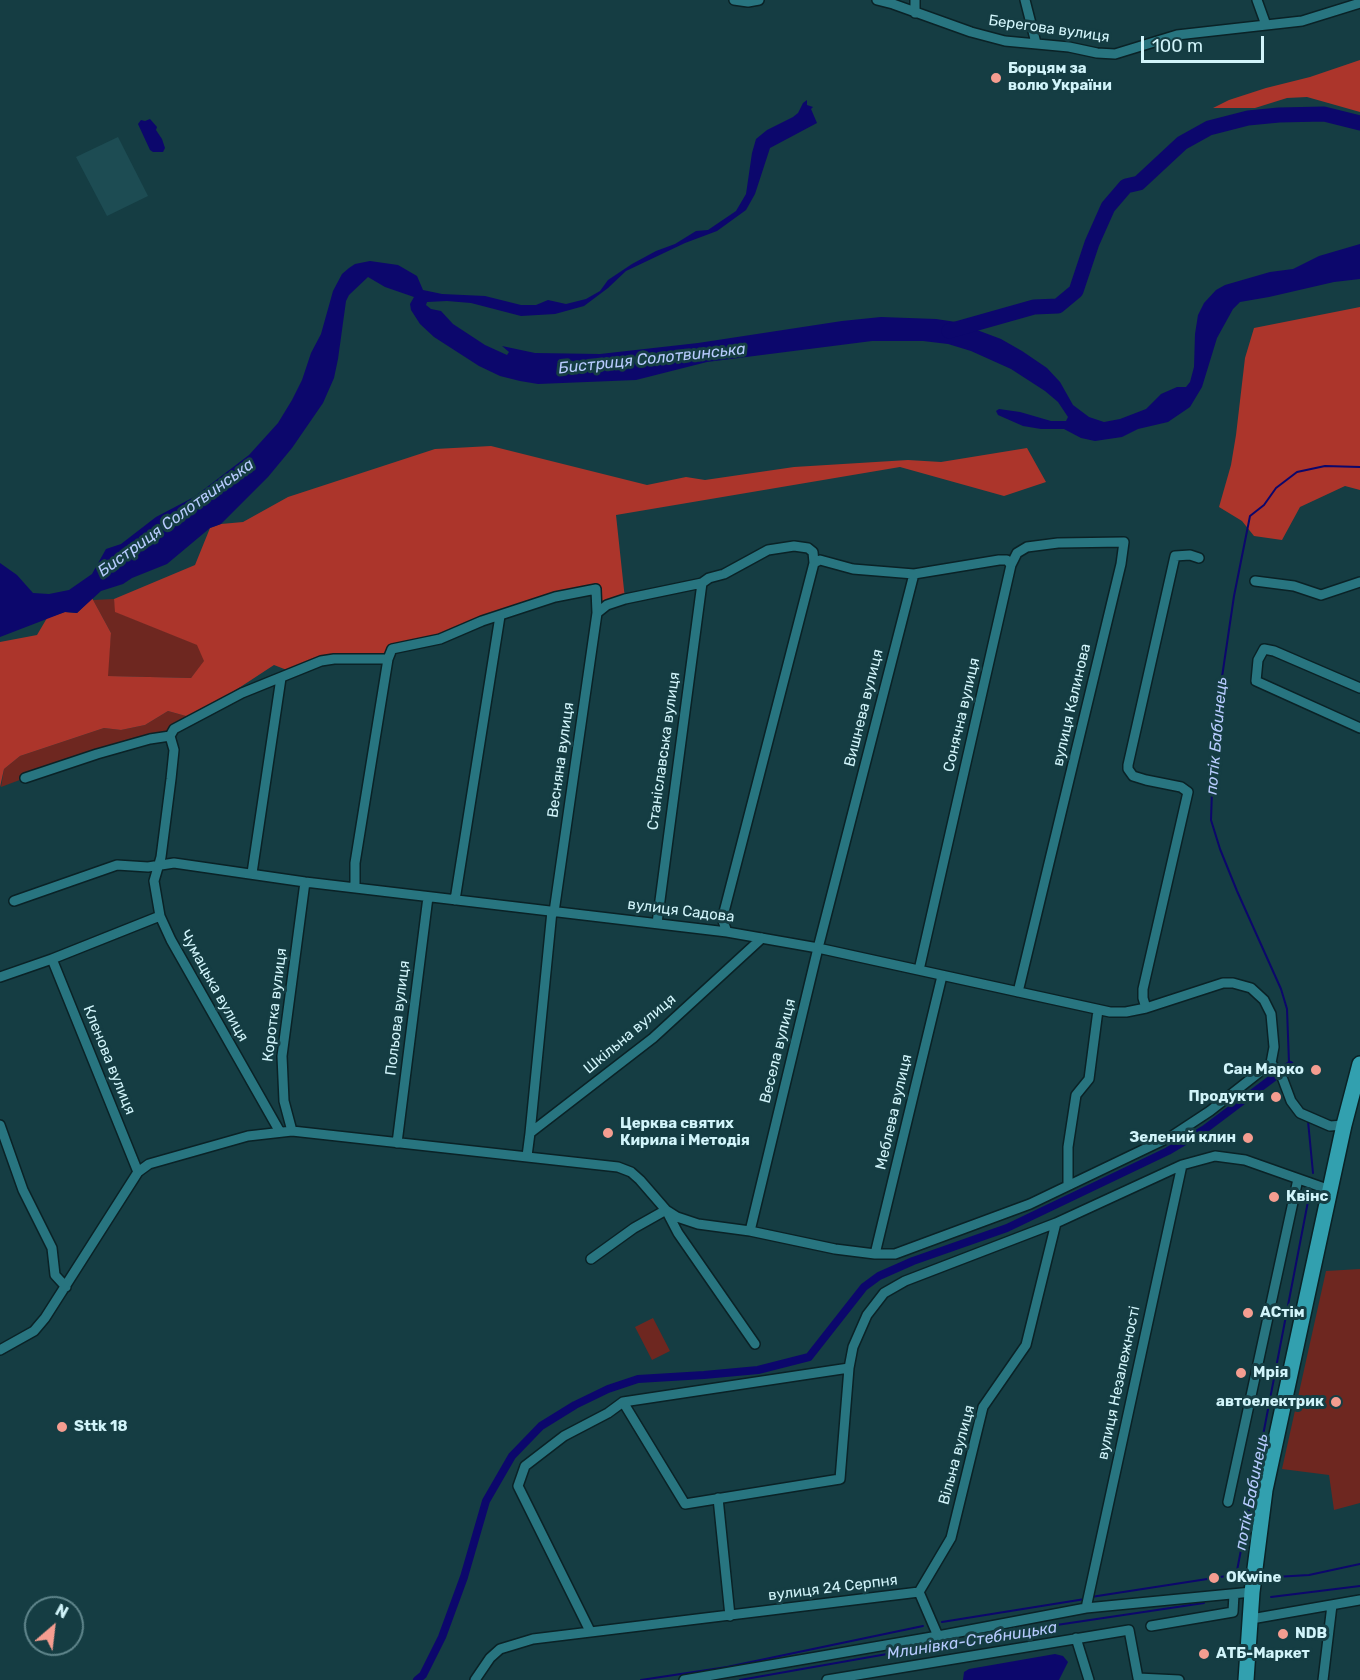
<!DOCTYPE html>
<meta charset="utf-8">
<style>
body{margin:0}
#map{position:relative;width:1360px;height:1680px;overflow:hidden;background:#153d43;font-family:Rubik,sans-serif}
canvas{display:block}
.north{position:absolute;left:24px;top:1596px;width:60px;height:60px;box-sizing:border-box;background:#153d43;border:2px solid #60868c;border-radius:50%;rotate:28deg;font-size:16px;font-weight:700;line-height:24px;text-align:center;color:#d1f4fa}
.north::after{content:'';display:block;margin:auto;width:21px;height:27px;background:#f59d90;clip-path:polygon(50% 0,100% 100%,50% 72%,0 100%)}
.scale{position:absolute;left:1141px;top:36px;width:123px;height:27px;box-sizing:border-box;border:3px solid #d1f4fa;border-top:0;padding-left:8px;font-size:18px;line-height:21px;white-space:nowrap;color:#d1f4fa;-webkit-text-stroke:4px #153d43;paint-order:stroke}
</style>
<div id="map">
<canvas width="1360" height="1680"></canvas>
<div class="north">N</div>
<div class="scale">100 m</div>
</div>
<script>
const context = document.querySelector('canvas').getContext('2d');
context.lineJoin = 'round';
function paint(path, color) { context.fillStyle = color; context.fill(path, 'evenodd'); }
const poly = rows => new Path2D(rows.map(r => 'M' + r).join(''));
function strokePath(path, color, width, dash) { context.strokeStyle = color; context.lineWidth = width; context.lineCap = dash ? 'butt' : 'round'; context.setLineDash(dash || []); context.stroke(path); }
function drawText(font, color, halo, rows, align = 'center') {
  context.font = font + ' Rubik,sans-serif'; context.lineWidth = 6; context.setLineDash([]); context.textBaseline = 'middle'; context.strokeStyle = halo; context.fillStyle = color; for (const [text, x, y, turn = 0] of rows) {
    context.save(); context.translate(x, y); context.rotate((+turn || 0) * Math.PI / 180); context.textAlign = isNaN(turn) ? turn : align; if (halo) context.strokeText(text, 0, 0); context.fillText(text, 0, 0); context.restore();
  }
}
const built = poly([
 [118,137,148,196,107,216,76,157]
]);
const green = poly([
 [114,599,116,612,198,645,205,661,191,678,107,676,111,633,93,600],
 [168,711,193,718,170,736,25,778,1,787,4,769,20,756,104,728,121,730,145,725],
 [1360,1269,1360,1503,1334,1510,1329,1475,1282,1469,1326,1271],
 [653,1318,670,1351,652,1360,635,1327]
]);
const forest = poly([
 [1360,60,1360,112,1307,97,1287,98,1255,108,1213,108,1229,100,1266,88,1310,77],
 [1360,307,1360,490,1345,486,1300,507,1282,540,1254,536,1242,521,1219,507,1231,465,1236,435,1245,358,1254,328],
 [491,446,647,485,686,477,705,480,794,467,908,460,941,462,1027,448,1046,482,1004,496,900,467,616,515,625,599,597,613,596,589,392,649,388,659,334,659,292,672,274,665,193,718,168,711,145,725,121,730,104,728,20,756,4,769,0,787,0,642,37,635,47,618,65,612,77,613,92,598,111,633,108,676,191,678,204,661,197,645,115,612,114,599,195,565,210,528,221,524,243,522,288,497,435,449]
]);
const water = poly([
 [807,100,807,105,813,107,811,109,817,123,770,148,755,194,746,210,717,231,685,243,626,271,608,288,584,306,555,314,521,316,471,303,447,301,427,302,426,305,431,309,441,311,453,324,485,345,507,355,509,352,502,346,535,353,600,354,698,343,842,321,881,317,936,319,956,322,977,330,1001,339,1022,351,1047,368,1060,382,1073,405,1089,417,1104,422,1120,419,1146,409,1161,394,1177,387,1186,387,1190,382,1194,367,1195,334,1198,315,1204,303,1216,290,1225,285,1270,272,1293,269,1319,256,1360,244,1360,279,1334,282,1269,297,1240,302,1233,309,1217,338,1202,387,1190,407,1168,422,1138,429,1122,437,1095,441,1081,438,1064,429,1041,429,1023,426,998,415,996,411,999,409,1020,412,1051,421,1066,421,1068,417,1058,402,1045,391,1011,369,971,351,948,344,923,341,872,341,707,362,636,380,538,384,520,381,500,376,479,366,434,337,420,324,411,310,410,304,414,297,385,287,368,277,349,295,346,301,338,359,334,378,323,403,292,448,268,477,221,524,210,528,167,564,132,578,123,584,101,591,77,613,65,612,0,637,0,563,17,575,33,593,49,594,69,590,92,574,106,549,121,544,156,517,194,497,249,455,278,423,292,400,302,380,311,353,321,334,333,291,342,274,349,268,355,264,370,261,398,265,417,276,423,290,442,294,485,296,521,305,536,305,548,300,566,304,586,299,600,291,608,280,632,264,656,251,675,244,696,231,708,230,736,211,746,194,752,153,756,139,767,130,793,117,798,113,803,103],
 [150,119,157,127,156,130,162,139,165,148,163,152,153,152,150,150,138,124,141,120,145,121],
 [1055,1654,1063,1656,1068,1662,1059,1680,963,1680,964,1672,969,1669]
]);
const stream = poly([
 [1293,1071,1289,1063,1287,1009,1281,989,1237,891,1220,849,1211,820,1214,731,1234,596,1250,516,1264,505,1276,488,1297,472,1325,466,1360,467],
 [1308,1121,1313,1173],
 [1275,1577,1309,1575,1360,1564],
 [1235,1581,1310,1191],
 [1091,1597,1233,1575],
 [1271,1597,1360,1586],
 [942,1622,1085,1599],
 [641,1680,727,1667,923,1626],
 [740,1680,1023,1630,1204,1603]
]);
const canal = poly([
 [417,1680,423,1675,442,1637,464,1577,486,1501,512,1456,541,1426,575,1405,608,1389,638,1379,704,1375,758,1370,809,1357,864,1287,879,1276,913,1261,1007,1228,1168,1151,1205,1129,1290,1065]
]);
const river = poly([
 [949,331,1034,307,1058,306,1076,291,1092,243,1108,207,1126,186,1139,183,1182,143,1209,128,1248,118,1279,115,1324,114,1360,123]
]);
const minor = poly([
 [734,0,748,2,759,0],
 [877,0,893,4,971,32,1005,41,1069,47,1097,53,1115,54,1177,35,1302,21,1360,3],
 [1025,0,1036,43],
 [1257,0,1266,25],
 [915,13,915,0],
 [1011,565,1017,553,1027,547,1058,543,1124,542,1121,564,1018,992],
 [914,574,999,560,1007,560,1011,565,919,970],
 [1255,581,1294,586,1321,595,1360,582],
 [1360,688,1274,651,1264,649,1258,660,1256,681,1360,728],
 [25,778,97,754,150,739,170,736],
 [252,873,281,678],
 [355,887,355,863,388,659],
 [455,900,500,616],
 [14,901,117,865,148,867,174,863,305,882,727,932,818,948,1110,1012,1126,1012,1146,1008,1223,983,1233,983,1251,988,1264,1000,1271,1014,1274,1047,1271,1063,1282,1077,1291,1101,1300,1113,1330,1126,1344,1125],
 [554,912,597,613],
 [657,923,702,583],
 [52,959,138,1172],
 [0,977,52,959,160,916],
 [1146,1008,1143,998,1143,989,1188,792,1181,787,1146,780,1133,776,1128,769,1128,765,1175,556,1190,555,1199,558],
 [0,1125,23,1190,52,1248,55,1275,66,1287],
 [292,1131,284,1101,282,1056,305,882],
 [280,1132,171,940,160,916,154,881,161,857,171,779,174,750,170,736,174,729,242,693,321,661,334,659,388,659,392,649,440,639,482,621,555,597,596,589,597,613,607,605,625,599,702,583,709,578,724,574,768,550,794,546,808,548,813,552,814,563,724,912,723,921,727,932],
 [530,1133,552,911],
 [397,1143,428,897],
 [527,1156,530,1133,653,1038,762,938],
 [1068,1184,1068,1147,1076,1095,1089,1079,1098,1010],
 [750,1231,818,948,914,574,853,569,820,560,814,563],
 [875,1254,942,976],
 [591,1259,634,1228,666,1210,678,1233,755,1344],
 [0,1350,34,1331,45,1318,138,1172,149,1164,248,1136,292,1131,618,1167,631,1172,640,1180,666,1210,677,1217,698,1224,750,1231,835,1249,875,1254,895,1254,1030,1204,1172,1136,1210,1111,1271,1063],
 [623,1402,685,1504,840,1479,849,1368,853,1347,867,1315,884,1293,905,1281,1056,1223,1182,1165,1215,1156,1245,1160,1330,1190],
 [718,1498,730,1616],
 [1228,1502,1298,1179],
 [919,1592,951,1538,983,1407,1026,1345,1056,1223],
 [1086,1608,1182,1165],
 [1257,1618,1360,1600],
 [1151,1626,1233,1612,1234,1594],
 [590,1631,518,1486,525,1466,564,1436,608,1413,623,1402,849,1368],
 [1076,1638,1089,1680],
 [475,1680,490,1658,500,1649,533,1639,919,1592,938,1636,1086,1608,1252,1592],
 [684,1680,938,1636],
 [827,1680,1129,1630,1138,1678,1179,1680],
 [1323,1680,1332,1605]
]);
const primary = poly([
 [1246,1680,1252,1592,1265,1490,1344,1125,1360,1064]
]);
const markers = [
 [996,78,6,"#f59d90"],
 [1316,1070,6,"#f59d90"],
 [1276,1097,6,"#f59d90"],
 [608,1133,6,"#f59d90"],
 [1248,1138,6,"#f59d90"],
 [1274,1197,6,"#f59d90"],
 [1248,1313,6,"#f59d90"],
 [1241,1373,6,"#f59d90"],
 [1336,1402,6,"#f59d90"],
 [62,1427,6,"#f59d90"],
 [1214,1578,6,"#f59d90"],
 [1283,1634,6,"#f59d90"],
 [1204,1654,6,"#f59d90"]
];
const streetNames = [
 ["Берегова вулиця",1049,29,8],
 ["вулиця Калинова",1072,705,-77],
 ["Вишнева вулиця",864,708,-76],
 ["Сонячна вулиця",962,715,-77],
 ["Станіславська вулиця",664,751,-82],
 ["Весняна вулиця",561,760,-82],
 ["вулиця Садова",681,911,7],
 ["Чумацька вулиця",214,986,61],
 ["Коротка вулиця",275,1005,-83],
 ["Польова вулиця",398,1018,-83],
 ["Шкільна вулиця",630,1034,-40],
 ["Весела вулиця",778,1051,-76],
 ["Кленова вулиця",109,1060,68],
 ["Меблева вулиця",894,1112,-77],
 ["вулиця Незалежності",1119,1383,-78],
 ["Вільна вулиця",957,1455,-75],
 ["вулиця 24 Серпня",833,1588,-7]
];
const poiNames = [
 ["Борцям за",1008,69],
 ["волю України",1008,86],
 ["Сан Марко",1304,1070,"right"],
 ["Продукти",1264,1097,"right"],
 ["Церква святих",620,1124],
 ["Кирила і Методія",620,1141],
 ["Зелений клин",1236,1138,"right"],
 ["Квінс",1286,1197],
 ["АСтім",1260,1313],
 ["Мрія",1253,1373],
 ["автоелектрик",1324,1402,"right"],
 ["Sttk 18",74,1427],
 ["OKwine",1226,1578],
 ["NDB",1295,1634],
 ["АТБ-Маркет",1216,1654]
];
const waterNames = [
 ["Бистриця Солотвинська",652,359,-6],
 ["Бистриця Солотвинська",176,518,-36],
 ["потік Бабинець",1217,736,-85],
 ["потік Бабинець",1252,1492,-79],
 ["Млинівка-Стебницька",972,1641,-9]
];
paint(built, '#1d4c53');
paint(green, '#6e2720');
paint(forest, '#ac352b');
paint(water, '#0c076c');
strokePath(stream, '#0c076c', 2);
strokePath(canal, '#0c076c', 8);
strokePath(river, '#0c076c', 15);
strokePath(minor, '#0a2226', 12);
strokePath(primary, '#0a2226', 18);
strokePath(minor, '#287580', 9);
strokePath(primary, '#32a0af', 15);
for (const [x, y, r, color] of markers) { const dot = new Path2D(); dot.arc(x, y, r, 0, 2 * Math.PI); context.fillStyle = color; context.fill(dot); strokePath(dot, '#153d43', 2); }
drawText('15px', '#d1f4fa', '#153d43', streetNames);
drawText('bold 15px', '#d1f4fa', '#153d43', poiNames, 'left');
drawText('italic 16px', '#b7cbfe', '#153d43', waterNames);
</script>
